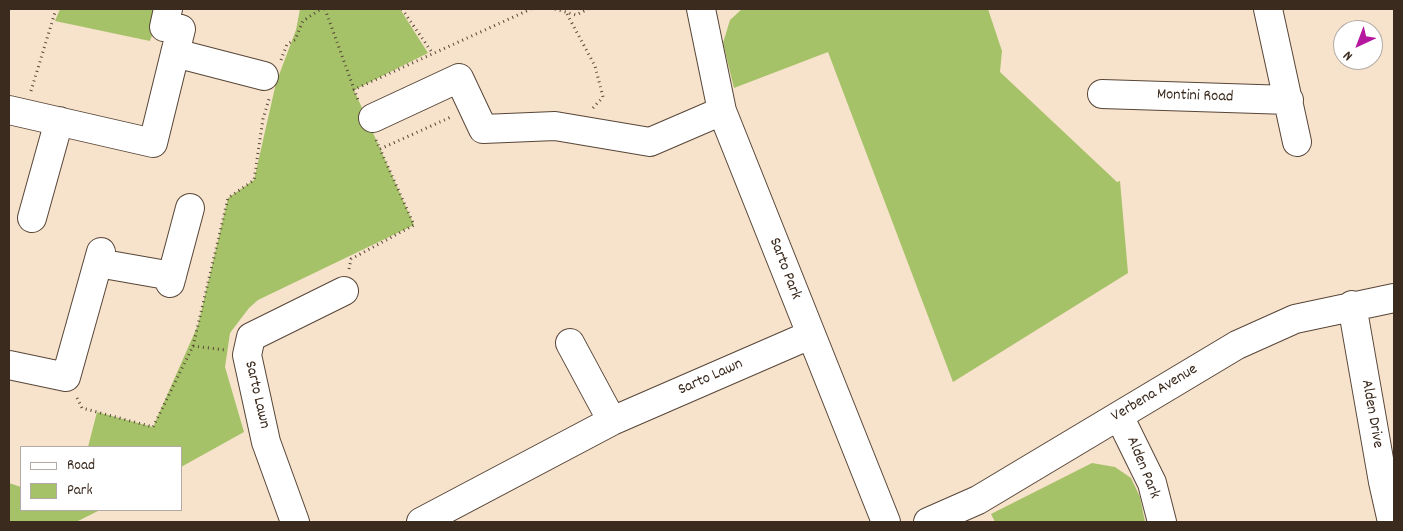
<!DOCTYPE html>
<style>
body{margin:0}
#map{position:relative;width:1403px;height:531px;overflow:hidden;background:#f7e2cb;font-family:Dekko,sans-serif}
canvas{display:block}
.frame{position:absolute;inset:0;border:10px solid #3b2a1e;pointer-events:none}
.legend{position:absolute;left:20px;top:446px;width:162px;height:65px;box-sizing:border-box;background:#fff;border:1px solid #b1aaa5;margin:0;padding:6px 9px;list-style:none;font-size:15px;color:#3b2a1e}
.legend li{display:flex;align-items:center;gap:10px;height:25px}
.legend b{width:25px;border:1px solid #b1aaa5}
.north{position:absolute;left:1333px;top:20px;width:50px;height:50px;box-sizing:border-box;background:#fff;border:1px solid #b1aaa5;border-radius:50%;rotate:223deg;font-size:14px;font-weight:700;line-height:20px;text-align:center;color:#3b2a1e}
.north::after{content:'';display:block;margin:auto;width:18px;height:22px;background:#b5179e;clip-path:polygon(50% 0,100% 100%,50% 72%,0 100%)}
</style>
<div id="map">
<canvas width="1403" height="531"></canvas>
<div class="frame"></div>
<ul class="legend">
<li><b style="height:6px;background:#fff"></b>Road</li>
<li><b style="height:14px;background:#a6c268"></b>Park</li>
</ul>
<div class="north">N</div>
</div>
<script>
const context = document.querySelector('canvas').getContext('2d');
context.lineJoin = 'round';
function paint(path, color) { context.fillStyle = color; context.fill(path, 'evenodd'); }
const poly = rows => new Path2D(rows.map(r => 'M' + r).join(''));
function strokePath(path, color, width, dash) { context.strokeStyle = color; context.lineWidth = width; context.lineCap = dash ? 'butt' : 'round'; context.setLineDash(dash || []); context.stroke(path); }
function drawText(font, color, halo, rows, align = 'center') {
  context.font = font + ' Dekko,sans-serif'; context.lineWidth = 4; context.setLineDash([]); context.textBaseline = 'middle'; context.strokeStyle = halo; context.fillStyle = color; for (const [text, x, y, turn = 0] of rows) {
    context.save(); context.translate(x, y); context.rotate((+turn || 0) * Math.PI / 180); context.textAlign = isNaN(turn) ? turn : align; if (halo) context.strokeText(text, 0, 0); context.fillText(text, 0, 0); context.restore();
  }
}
const green = poly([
 [60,9,161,9,150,41,55,21],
 [300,9,400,9,428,53,354,90,414,225,258,300,249,308,230,333,225,367,244,432,181,467,181,447,88,447,97,412,153,427,198,325,228,198,254,180,276,83,296,30],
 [742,9,988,9,1002,51,1000,72,1117,182,1120,181,1128,273,953,382,828,52,734,88,723,43,730,20],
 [1092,463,1115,467,1131,478,1140,497,1145,522,995,522,991,514],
 [9,483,21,487,21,510,100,510,76,522,9,522]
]);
const path = poly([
 [325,9,358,100],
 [402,9,433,54],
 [555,9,576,15,588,9],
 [567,14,595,66,603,97,592,109],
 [281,60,287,44,295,40,303,21,321,9],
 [353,90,531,9],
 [31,91,56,9],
 [376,140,380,149,451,117],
 [349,269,351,259,414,225,380,149],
 [193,346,225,350],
 [77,398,82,408,153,427,193,346,228,198,254,180,263,119,269,99]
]);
const minor = poly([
 [701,9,722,111,886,522],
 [1268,9,1297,142],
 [175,53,264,76],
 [1102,94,1289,100],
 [9,110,153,143,181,29,164,27,168,9],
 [373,118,459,78,483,129,555,126,650,142,722,111],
 [32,218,59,121],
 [98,263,172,276],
 [170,283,190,208],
 [1352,305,1383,482,1392,522],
 [570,343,612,421],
 [9,365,66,377,101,252],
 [1119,416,1152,483,1162,522],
 [295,522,266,442,247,355,251,337,344,291],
 [421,522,612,421,810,335],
 [928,522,978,500,1237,345,1295,319,1394,298]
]);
const streetNames = [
 ["Montini Road",1195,97,2],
 ["Sarto Park",784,269,69],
 ["Sarto Lawn",711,378,-24],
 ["Verbena Avenue",1155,394,-31],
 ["Sarto Lawn",256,395,77],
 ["Alden Drive",1371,414,80],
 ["Alden Park",1142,468,68]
];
paint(green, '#a6c268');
strokePath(minor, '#574638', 30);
strokePath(path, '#574638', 3, [1, 4]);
strokePath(minor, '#fff', 28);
drawText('16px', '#3b2a1e', '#fff', streetNames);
</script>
